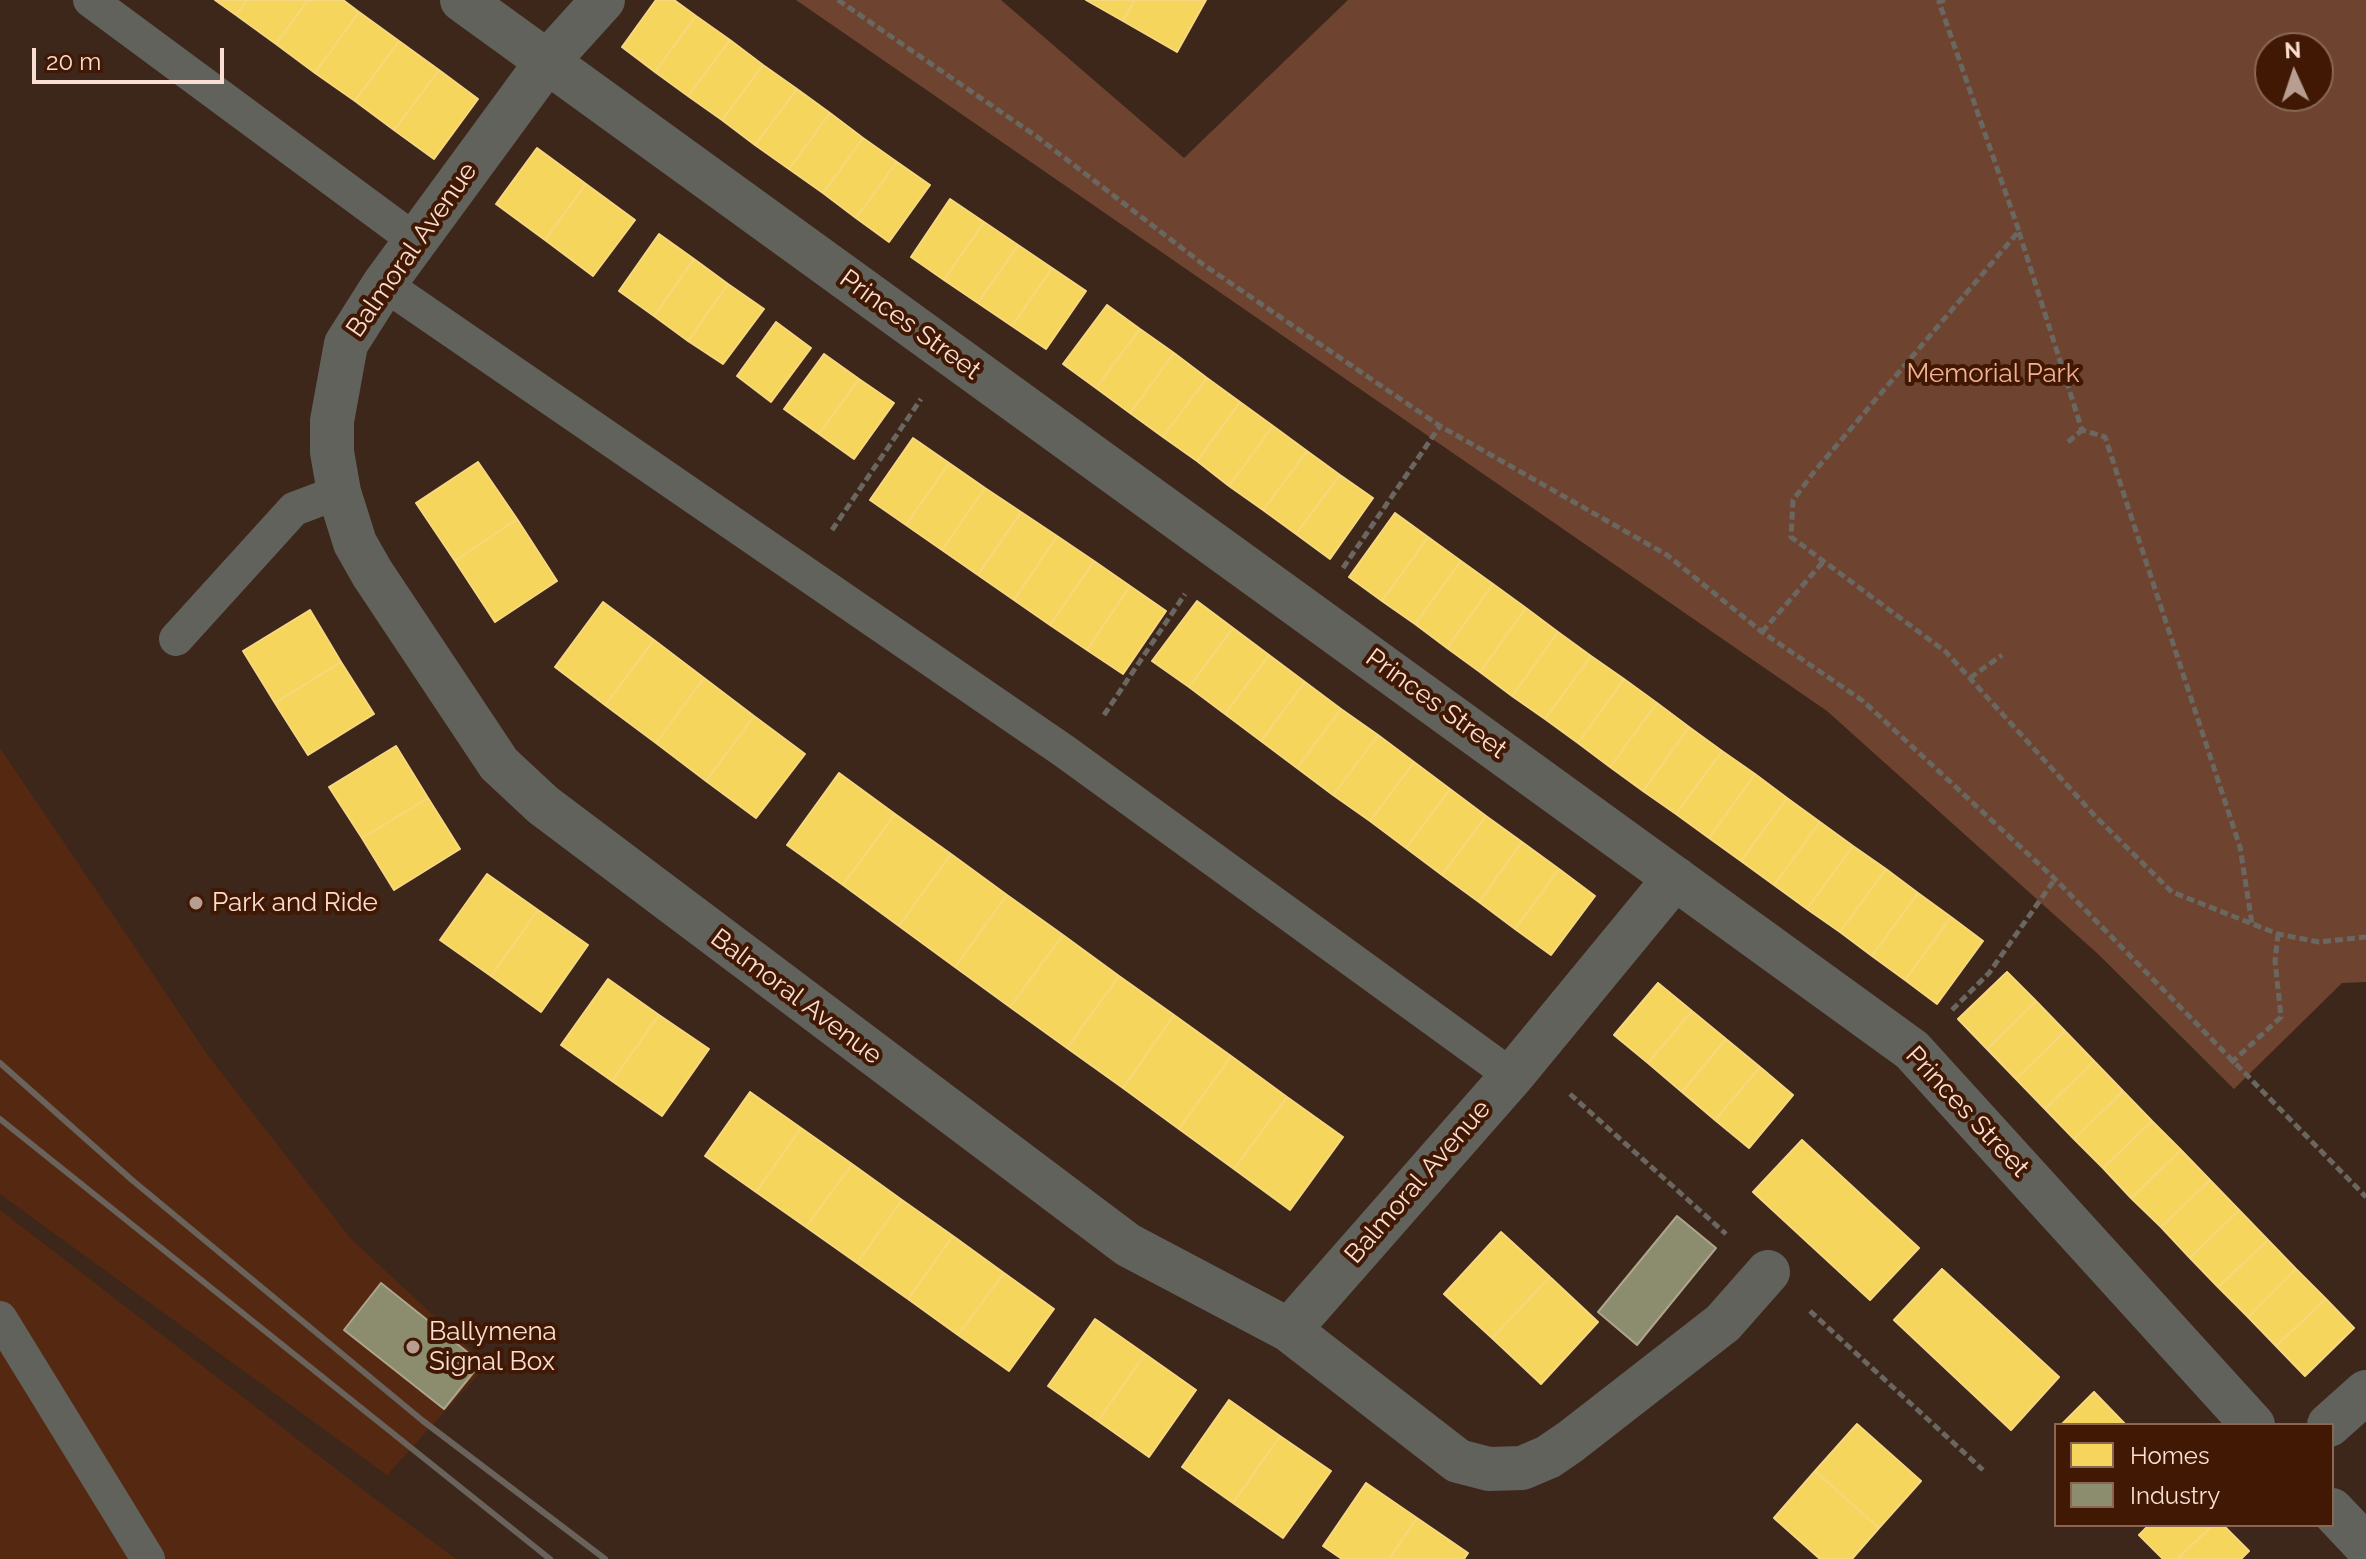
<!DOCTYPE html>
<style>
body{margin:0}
#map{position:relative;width:2366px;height:1559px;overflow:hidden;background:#3d271b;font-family:Raleway,sans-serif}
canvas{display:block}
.legend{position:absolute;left:2054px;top:1423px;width:280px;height:104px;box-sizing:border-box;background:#401803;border:2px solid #8a6755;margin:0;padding:10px 14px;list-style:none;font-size:24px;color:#f9ded1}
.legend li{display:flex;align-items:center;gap:16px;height:40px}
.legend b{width:40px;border:2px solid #8a6755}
.north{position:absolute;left:2254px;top:32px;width:80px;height:80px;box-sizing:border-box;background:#401803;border:2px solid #8a6755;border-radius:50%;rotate:357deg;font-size:22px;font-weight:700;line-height:32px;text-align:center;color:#f9ded1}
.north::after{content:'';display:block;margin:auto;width:28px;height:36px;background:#b79e91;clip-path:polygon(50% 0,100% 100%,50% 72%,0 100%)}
.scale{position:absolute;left:32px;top:48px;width:192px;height:36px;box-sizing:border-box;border:4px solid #f9ded1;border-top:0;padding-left:10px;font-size:24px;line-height:28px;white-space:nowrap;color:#f9ded1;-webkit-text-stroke:6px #401803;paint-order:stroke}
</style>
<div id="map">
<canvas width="2366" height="1559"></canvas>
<ul class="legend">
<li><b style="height:22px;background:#f6d55c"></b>Homes</li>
<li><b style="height:22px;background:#8c8c6e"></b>Industry</li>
</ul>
<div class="north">N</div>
<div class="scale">20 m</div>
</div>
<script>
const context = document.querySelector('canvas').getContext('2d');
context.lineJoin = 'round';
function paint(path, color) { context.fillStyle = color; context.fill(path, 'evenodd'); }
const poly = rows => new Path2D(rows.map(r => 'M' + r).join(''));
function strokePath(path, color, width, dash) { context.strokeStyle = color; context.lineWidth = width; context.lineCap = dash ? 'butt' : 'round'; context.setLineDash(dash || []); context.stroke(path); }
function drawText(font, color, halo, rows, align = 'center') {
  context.font = font + ' Raleway,sans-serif'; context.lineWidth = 8; context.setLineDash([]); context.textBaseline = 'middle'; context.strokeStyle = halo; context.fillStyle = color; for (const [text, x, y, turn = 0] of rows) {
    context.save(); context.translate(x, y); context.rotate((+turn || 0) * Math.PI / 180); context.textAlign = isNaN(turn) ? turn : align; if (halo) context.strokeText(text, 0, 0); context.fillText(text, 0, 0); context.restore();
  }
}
const built = poly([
 [0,748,209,1057,350,1238,487,1365,387,1475,0,1194],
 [0,1210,371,1496,456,1559,0,1559]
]);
const green = poly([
 [796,0,1001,0,1184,158,1348,0,2366,0,2366,982,2342,983,2234,1089,2098,954,1827,711],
 [2270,48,2318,48,2318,96,2270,96]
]);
const homes = poly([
 [215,0,247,0,236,15,215,0],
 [247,0,308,0,276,44,236,15,247,0],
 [308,0,343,0,359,12,315,73,276,44,308,0],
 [656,0,674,0,696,16,655,72,622,47,656,0],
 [1086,0,1135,0,1123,21,1086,0],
 [1135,0,1206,0,1177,52,1123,21,1135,0],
 [359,12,399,41,355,101,315,73,359,12],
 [696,16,730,40,688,96,655,72,696,16],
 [730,40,763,65,722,120,688,96,730,40],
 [399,41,439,70,394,130,355,101,399,41],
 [763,65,797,89,755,145,722,120,763,65],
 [439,70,478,99,434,159,394,130,439,70],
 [797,89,830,113,789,169,755,145,797,89],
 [830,113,863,138,823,193,789,169,830,113],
 [863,138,897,162,856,218,823,193,863,138],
 [537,148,586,184,545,240,496,204,537,148],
 [897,162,930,185,889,242,856,218,897,162],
 [586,184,635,220,593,276,545,240,586,184],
 [950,199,984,222,944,280,911,257,950,199],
 [984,222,1018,245,978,303,944,280,984,222],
 [659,234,694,259,654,316,619,291,659,234],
 [1018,245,1052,268,1012,326,978,303,1018,245],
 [694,259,728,284,688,341,654,316,694,259],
 [1052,268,1086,291,1046,349,1012,326,1052,268],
 [728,284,764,309,723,364,688,341,728,284],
 [1107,305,1140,329,1096,388,1063,364,1107,305],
 [776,322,811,348,771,402,737,376,776,322],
 [1140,329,1174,353,1130,413,1096,388,1140,329],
 [1174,353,1207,378,1163,437,1130,413,1174,353],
 [824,354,859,379,819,434,784,409,824,354],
 [1207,378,1240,402,1197,461,1163,437,1207,378],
 [859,379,894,403,854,459,819,434,859,379],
 [1240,402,1273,426,1229,486,1197,461,1240,402],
 [1273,426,1307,451,1263,510,1229,486,1273,426],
 [913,438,949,463,906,525,870,500,913,438],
 [1307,451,1340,475,1296,534,1263,510,1307,451],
 [478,462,517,519,455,561,416,503,478,462],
 [949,463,985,488,942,550,906,525,949,463],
 [1340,475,1373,498,1330,559,1296,534,1340,475],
 [985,488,1021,512,978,575,942,550,985,488],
 [1021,512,1057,536,1014,600,978,575,1021,512],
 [1395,513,1428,537,1382,601,1349,577,1395,513],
 [517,519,557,581,495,622,455,561,517,519],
 [1057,536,1094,561,1050,625,1014,600,1057,536],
 [1428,537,1461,561,1415,624,1382,601,1428,537],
 [1094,561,1130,586,1087,650,1050,625,1094,561],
 [1461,561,1493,584,1447,648,1415,624,1461,561],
 [1493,584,1526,608,1480,672,1447,648,1493,584],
 [1130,586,1166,611,1123,674,1087,650,1130,586],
 [1197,601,1233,628,1189,687,1152,661,1197,601],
 [603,602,654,640,605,705,555,667,603,602],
 [1526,608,1558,632,1512,696,1480,672,1526,608],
 [310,610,341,662,275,703,243,651,310,610],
 [1233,628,1269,655,1225,714,1189,687,1233,628],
 [1558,632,1591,656,1545,719,1512,696,1558,632],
 [654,640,704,678,656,743,605,705,654,640],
 [1269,655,1305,682,1261,741,1225,714,1269,655],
 [1591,656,1624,679,1578,743,1545,719,1591,656],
 [341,662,374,714,308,755,275,703,341,662],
 [704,678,754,716,706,781,656,743,704,678],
 [1624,679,1657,703,1610,767,1578,743,1624,679],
 [1305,682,1341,709,1297,768,1261,741,1305,682],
 [1657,703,1689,727,1643,791,1610,767,1657,703],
 [1341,709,1378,735,1333,795,1297,768,1341,709],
 [754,716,805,754,756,818,706,781,754,716],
 [1689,727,1722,751,1676,814,1643,791,1689,727],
 [1378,735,1414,762,1370,821,1333,795,1378,735],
 [396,746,428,798,362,838,329,787,396,746],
 [1722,751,1755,774,1709,838,1676,814,1722,751],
 [1414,762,1450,789,1406,848,1370,821,1414,762],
 [839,773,895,814,843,885,787,845,839,773],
 [1755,774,1787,798,1741,861,1709,838,1755,774],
 [1450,789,1486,816,1442,875,1406,848,1450,789],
 [428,798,460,849,394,890,362,838,428,798],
 [1787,798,1820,822,1774,885,1741,861,1787,798],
 [895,814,951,854,899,926,843,885,895,814],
 [1486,816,1522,842,1479,902,1442,875,1486,816],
 [1820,822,1853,846,1807,909,1774,885,1820,822],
 [1522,842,1559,869,1515,929,1479,902,1522,842],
 [1853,846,1886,869,1840,932,1807,909,1853,846],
 [951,854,1007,895,955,967,899,926,951,854],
 [1559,869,1595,896,1551,955,1515,929,1559,869],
 [1886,869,1918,893,1872,956,1840,932,1886,869],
 [487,874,538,910,491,976,440,940,487,874],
 [1918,893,1951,917,1905,980,1872,956,1918,893],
 [1007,895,1063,935,1010,1007,955,967,1007,895],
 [538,910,588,945,541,1012,491,976,538,910],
 [1951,917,1983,941,1937,1004,1905,980,1951,917],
 [1063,935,1119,976,1067,1048,1010,1007,1063,935],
 [2007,972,2036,1001,1987,1049,1958,1019,2007,972],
 [1119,976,1174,1015,1123,1088,1067,1048,1119,976],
 [608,979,659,1015,612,1081,561,1045,608,979],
 [1658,983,1692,1011,1648,1063,1614,1035,1658,983],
 [2036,1001,2065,1031,2016,1079,1987,1049,2036,1001],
 [1692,1011,1726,1039,1682,1092,1648,1063,1692,1011],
 [659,1015,709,1049,662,1116,612,1081,659,1015],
 [1174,1015,1231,1056,1179,1129,1123,1088,1174,1015],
 [2065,1031,2094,1061,2045,1109,2016,1079,2065,1031],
 [1726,1039,1760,1067,1715,1120,1682,1092,1726,1039],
 [1231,1056,1287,1097,1234,1169,1179,1129,1231,1056],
 [2094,1061,2123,1091,2074,1139,2045,1109,2094,1061],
 [1760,1067,1793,1095,1749,1148,1715,1120,1760,1067],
 [2123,1091,2152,1121,2103,1168,2074,1139,2123,1091],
 [750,1092,801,1128,756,1192,705,1156,750,1092],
 [1287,1097,1343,1137,1290,1210,1234,1169,1287,1097],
 [2152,1121,2181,1150,2131,1198,2103,1168,2152,1121],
 [801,1128,852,1164,806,1227,756,1192,801,1128],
 [1802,1140,1919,1248,1870,1300,1753,1192,1802,1140],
 [2181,1150,2210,1180,2161,1227,2131,1198,2181,1150],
 [852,1164,902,1200,857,1263,806,1227,852,1164],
 [2210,1180,2239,1210,2190,1258,2161,1227,2210,1180],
 [902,1200,953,1236,908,1299,857,1263,902,1200],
 [2239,1210,2268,1240,2218,1287,2190,1258,2239,1210],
 [1501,1232,1550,1277,1492,1338,1444,1294,1501,1232],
 [953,1236,1004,1273,958,1335,908,1299,953,1236],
 [2268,1240,2296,1269,2248,1317,2218,1287,2268,1240],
 [1942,1269,2059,1377,2011,1430,1894,1320,1942,1269],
 [2296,1269,2326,1299,2276,1346,2248,1317,2296,1269],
 [1004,1273,1054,1309,1009,1371,958,1335,1004,1273],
 [1550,1277,1598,1322,1541,1384,1492,1338,1550,1277],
 [2326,1299,2354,1328,2305,1376,2276,1346,2326,1299],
 [1095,1319,1145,1354,1098,1421,1048,1386,1095,1319],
 [1145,1354,1196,1390,1149,1457,1098,1421,1145,1354],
 [2094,1392,2125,1424,2061,1425,2094,1392],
 [1229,1400,1280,1436,1233,1503,1182,1467,1229,1400],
 [1857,1424,1921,1481,1879,1528,1815,1471,1857,1424],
 [1280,1436,1331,1471,1283,1538,1233,1503,1280,1436],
 [1815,1471,1879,1528,1852,1559,1820,1559,1774,1518,1815,1471],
 [1366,1483,1417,1518,1389,1559,1342,1559,1323,1546,1366,1483],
 [1417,1518,1468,1553,1464,1559,1389,1559,1417,1518],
 [2149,1525,2213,1525,2177,1559,2163,1559,2139,1535,2149,1525],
 [2213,1525,2223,1525,2249,1551,2241,1559,2177,1559,2213,1525]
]);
const industry = poly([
 [1677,1216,1716,1248,1637,1345,1598,1312,1677,1216],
 [381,1283,481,1363,444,1409,344,1330,381,1283]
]);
const path = poly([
 [838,0,1036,136,1204,265,1440,426,1667,555,1762,632,1863,701,2055,879,2366,1197],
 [1945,0,1939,2,2019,231,1814,472,1793,500,1791,537,1946,652,2096,817,2172,892,2278,934,2319,942,2366,937],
 [2019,232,2082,430,2105,437,2240,847,2252,924],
 [2068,442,2082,430],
 [832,530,921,399],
 [1343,568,1440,426],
 [1762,632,1823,562],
 [1970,678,2002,655],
 [1104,715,1185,594],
 [1952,1010,1989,973,2055,879],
 [2231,1063,2281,1017,2275,961,2278,934],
 [1570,1094,1726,1234],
 [1810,1311,1983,1470]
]);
const lane = poly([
 [90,0,416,241],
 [384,284,1064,751,1512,1076],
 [176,639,294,509,339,492],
 [0,1318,148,1559]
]);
const street = poly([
 [462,0,1912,1050,2253,1425],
 [603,0,546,63,384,284,346,344,332,421,332,452,339,492,355,543,372,573,499,764,543,805,1128,1245,1289,1330,1512,1076,1675,878],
 [1289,1330,1458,1461,1489,1469,1522,1468,1548,1457,1570,1442,1723,1323,1768,1272],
 [2329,1425,2366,1392],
 [2332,1510,2366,1546]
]);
const rail = poly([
 [0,1063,132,1180,423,1421,605,1559],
 [0,1119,550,1559]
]);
const markers = [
 [196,903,8,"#b79e91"],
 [413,1347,8,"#b79e91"]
];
const streetNames = [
 ["Balmoral Avenue",412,250,-55],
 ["Princes Street",910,325,36],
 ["Princes Street",1436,704,36],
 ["Balmoral Avenue",796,997,37],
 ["Princes Street",1967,1112,47],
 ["Balmoral Avenue",1418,1182,-49]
];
const parkNames = [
 ["Memorial Park",1993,374]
];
const poiNames = [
 ["Park and Ride",212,903],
 ["Ballymena",429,1332],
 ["Signal Box",429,1362]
];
paint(built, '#552911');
paint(green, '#6e4430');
paint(homes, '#f6d55c');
strokePath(homes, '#f7d87f', 2);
paint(industry, '#8c8c6e');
strokePath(industry, '#ada58c', 2);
strokePath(path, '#6a6761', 5, [8, 4]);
strokePath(lane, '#62625c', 34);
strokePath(street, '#62625c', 44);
strokePath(rail, '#69635c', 6);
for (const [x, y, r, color] of markers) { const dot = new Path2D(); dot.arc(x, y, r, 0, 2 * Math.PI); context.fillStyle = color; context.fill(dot); strokePath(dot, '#401803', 3); }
drawText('26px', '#f9ded1', '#401803', streetNames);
drawText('26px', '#f1b091', '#401803', parkNames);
drawText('26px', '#f9ded1', '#401803', poiNames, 'left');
</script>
